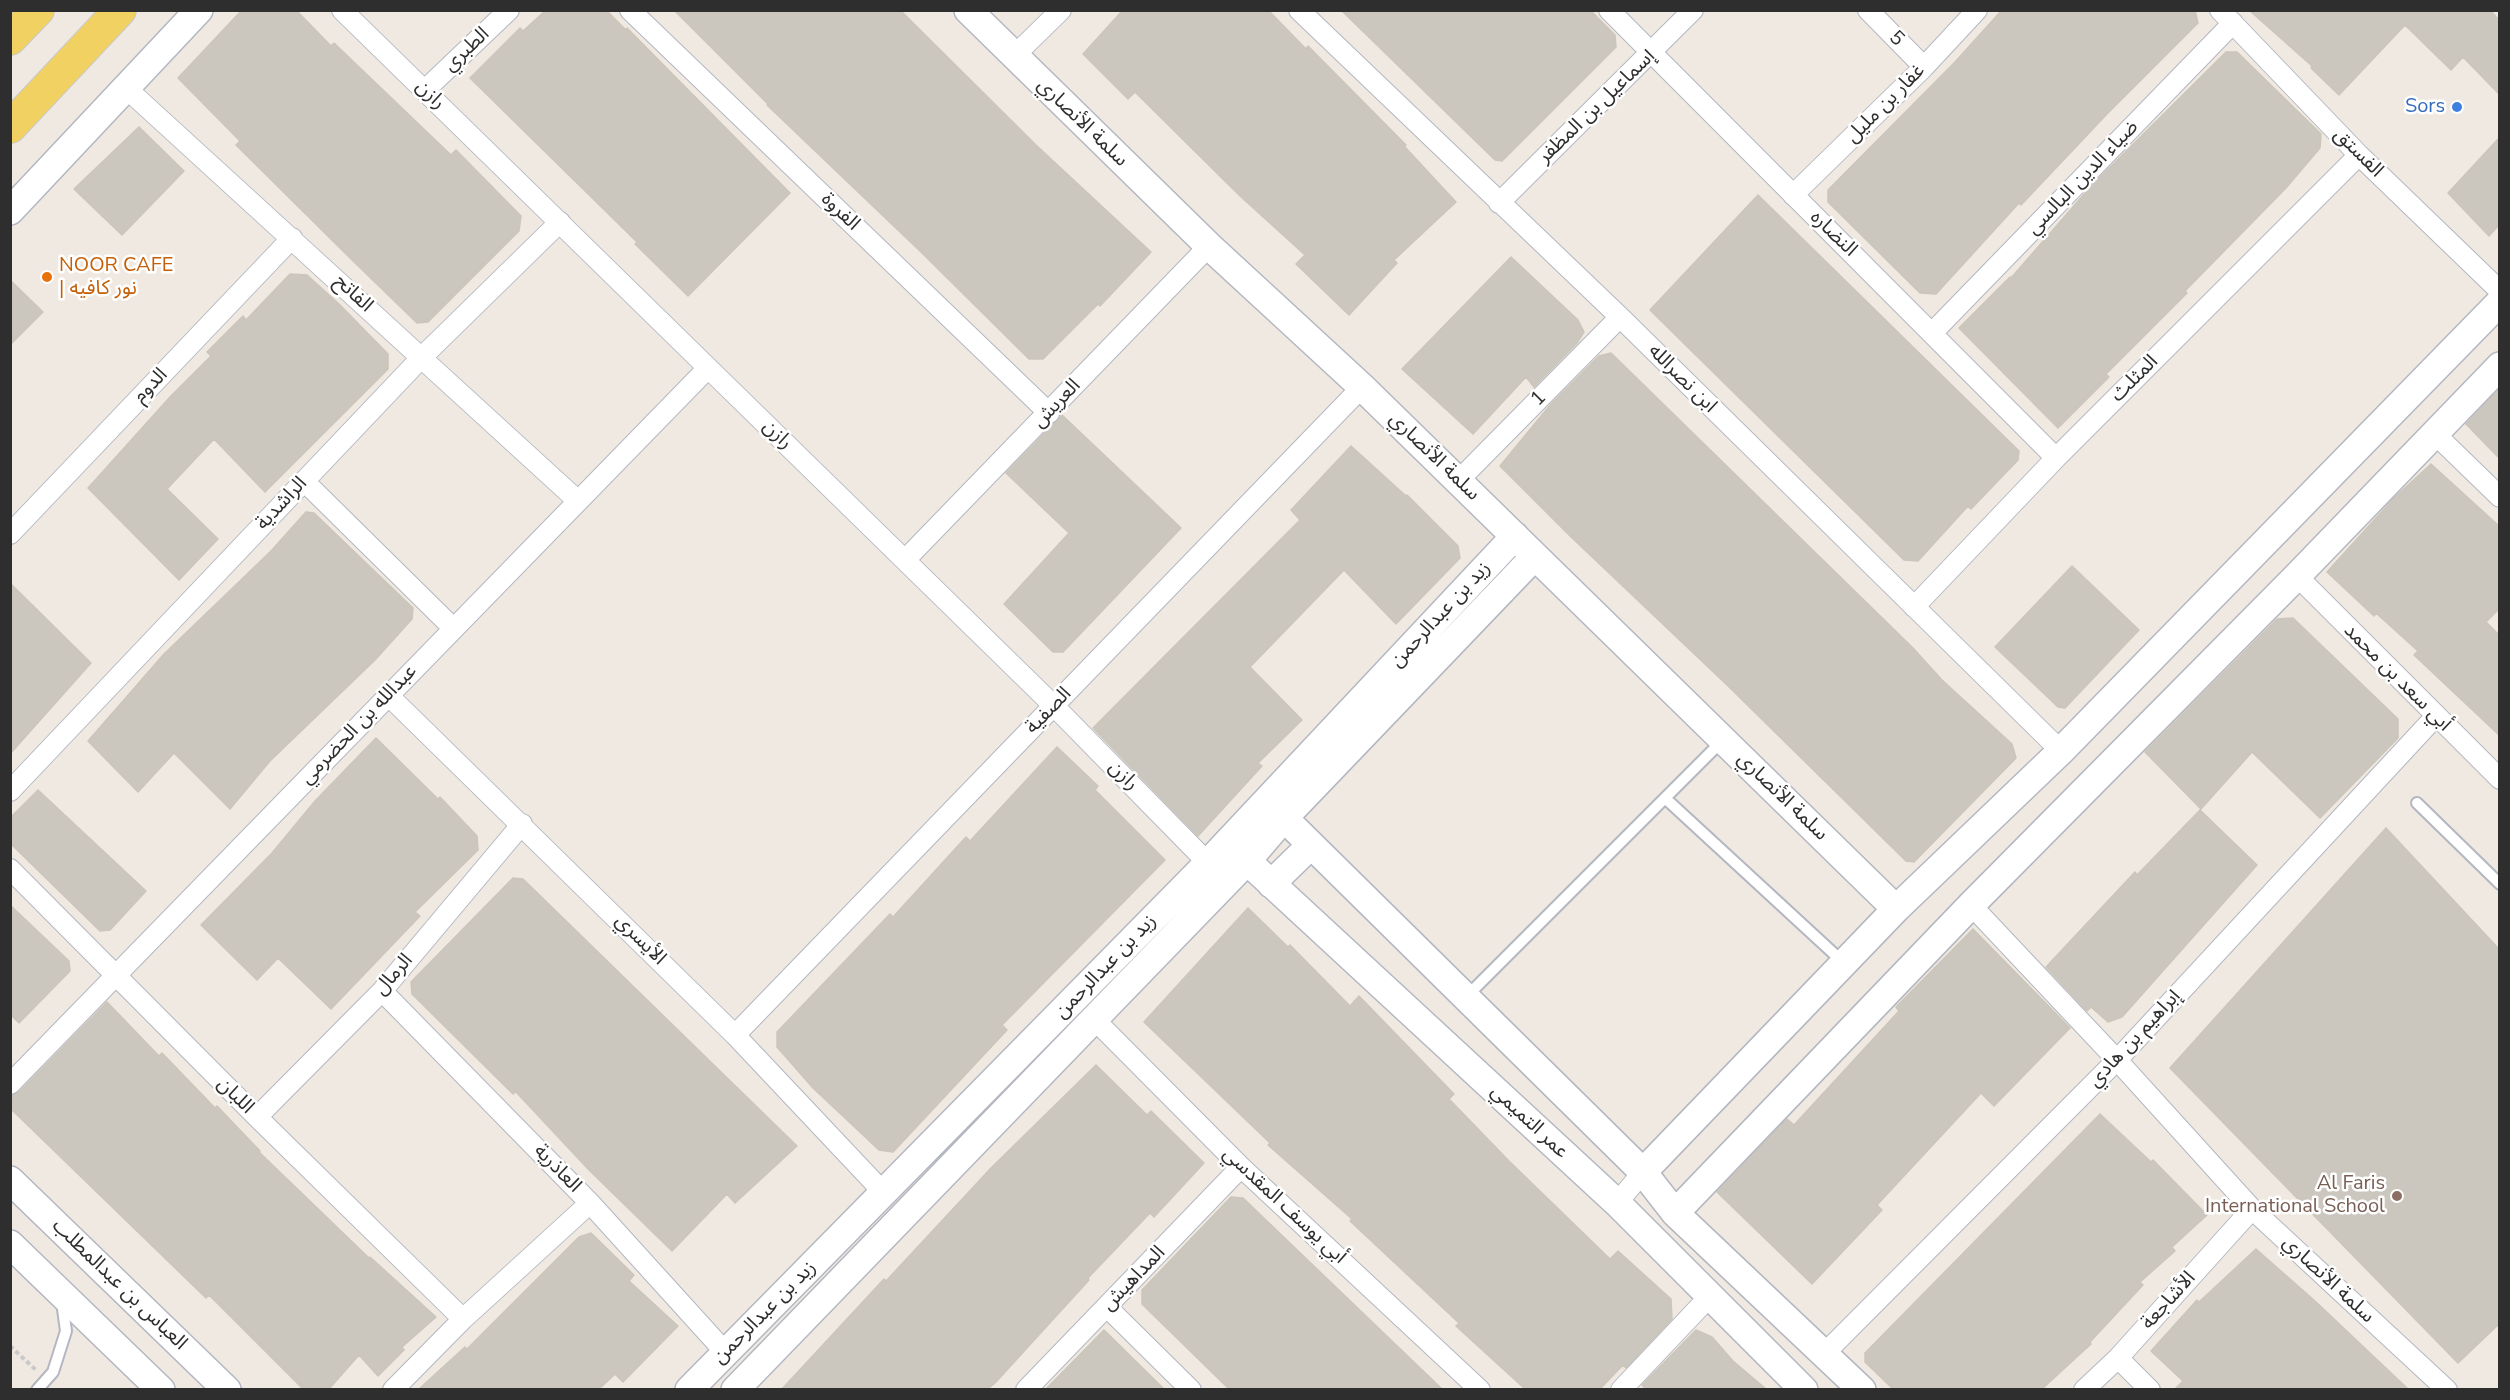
<!DOCTYPE html>
<meta charset="utf-8">
<style>
body{margin:0}
#map{position:relative;width:2510px;height:1400px;overflow:hidden;background:#efe9e1;font-family:"Nunito Sans",sans-serif}
canvas{display:block}
.frame{position:absolute;inset:0;border:12px solid #2e2e2e;pointer-events:none}
</style>
<div id="map">
<canvas width="2510" height="1400"></canvas>
<div class="frame"></div>
</div>
<script>
const context = document.querySelector('canvas').getContext('2d');
context.lineJoin = 'round';
function paint(path, color) { context.fillStyle = color; context.fill(path, 'evenodd'); }
const poly = rows => new Path2D(rows.map(r => 'M' + r).join(''));
function strokePath(path, color, width, dash) { context.strokeStyle = color; context.lineWidth = width; context.lineCap = dash ? 'butt' : 'round'; context.setLineDash(dash || []); context.stroke(path); }
function drawText(font, color, halo, rows, align = 'center') {
  context.font = font + ' "Nunito Sans","Noto Sans Arabic",sans-serif'; context.lineWidth = 5; context.setLineDash([]); context.textBaseline = 'middle'; context.strokeStyle = halo; context.fillStyle = color; for (const [text, x, y, turn = 0] of rows) {
    context.save(); context.translate(x, y); context.rotate((+turn || 0) * Math.PI / 180); context.textAlign = isNaN(turn) ? turn : align; if (halo) context.strokeText(text, 0, 0); context.fillText(text, 0, 0); context.restore();
  }
}
const building = poly([
 [242,10,296,10,331,46,334,43,451,155,456,150,521,216,519,231,428,322,417,323,350,258,236,145,240,141,178,78,242,10],
 [546,10,606,10,626,30,627,28,790,193,688,296,635,244,637,242,470,78,520,28,523,31,546,10],
 [674,10,900,10,1036,145,1151,252,1100,306,1098,304,1043,359,1029,359,922,253,767,105,768,104,674,10],
 [1123,10,1268,10,1306,49,1308,46,1406,145,1404,146,1456,202,1394,260,1397,263,1349,315,1296,264,1305,255,1239,195,1135,92,1128,99,1083,54,1123,10],
 [1341,10,1590,10,1615,35,1616,47,1502,161,1495,160,1341,10],
 [2002,10,2195,10,2198,23,2107,114,2021,205,2019,203,1936,294,1920,293,1828,202,1828,190,1955,62,2002,10],
 [2249,10,2490,10,2499,20,2499,94,2463,57,2451,70,2405,25,2339,95,2311,68,2312,66,2249,10],
 [2226,52,2237,52,2321,134,2320,148,2286,188,2185,291,2187,293,2106,374,2109,377,2058,428,1959,328,2010,277,2011,278,2093,184,2226,52],
 [139,127,184,171,122,235,74,189,139,127],
 [2499,138,2499,225,2489,236,2448,193,2499,138],
 [1758,195,2019,451,2018,460,1971,509,1968,506,1918,561,1904,560,1650,310,1758,195],
 [1511,257,1578,320,1584,332,1577,343,1534,387,1526,377,1473,434,1402,369,1511,257],
 [290,274,307,275,339,304,388,354,388,369,265,492,214,439,167,489,218,539,179,580,88,488,170,397,211,356,207,352,243,316,246,320,290,274],
 [10,280,43,312,10,345,10,280],
 [1611,353,1913,648,1942,680,2012,744,2016,758,1914,862,1906,861,1726,684,1569,535,1500,466,1551,404,1599,356,1611,353],
 [2499,389,2499,458,2466,424,2499,389],
 [1062,415,1181,528,1063,652,1053,652,1004,604,1069,533,1006,473,1062,415],
 [1351,446,1406,496,1407,495,1458,546,1460,558,1396,624,1344,570,1250,667,1302,720,1258,763,1262,766,1198,836,1093,728,1300,520,1291,510,1351,446],
 [2431,464,2499,526,2499,609,2486,622,2499,635,2499,735,2414,655,2418,651,2376,613,2374,616,2327,572,2395,497,2431,464],
 [306,512,314,513,413,608,412,619,375,660,270,761,230,809,174,753,138,792,88,741,164,654,271,551,306,512],
 [2072,566,2139,630,2065,708,2058,707,1995,647,2072,566],
 [10,583,91,663,10,754,10,583],
 [2293,618,2398,719,2398,738,2320,818,2252,752,2201,809,2145,752,2277,619,2293,618],
 [376,738,438,799,440,797,477,836,478,850,415,912,420,916,331,1009,278,958,257,980,201,925,272,853,315,801,376,738],
 [1057,747,1098,786,1095,790,1165,860,1002,1025,1007,1030,893,1152,879,1150,813,1088,777,1047,777,1032,890,914,893,917,966,837,970,841,1057,747],
 [38,790,146,891,110,930,100,931,10,843,10,818,38,790],
 [2200,810,2257,865,2122,1017,2108,1022,2091,1007,2087,1011,2046,967,2135,872,2137,875,2200,810],
 [2386,828,2499,949,2499,1324,2458,1363,2170,1068,2386,828],
 [513,878,523,879,797,1146,735,1203,727,1194,672,1251,589,1170,516,1092,513,1094,412,994,411,982,513,878],
 [10,905,69,961,70,971,19,1023,10,1014,10,905],
 [1248,908,1288,947,1290,945,1350,1006,1359,996,1454,1094,1449,1099,1509,1161,1610,1259,1618,1251,1671,1299,1672,1319,1626,1368,1623,1365,1600,1389,1525,1389,1456,1326,1459,1323,1350,1221,1352,1219,1268,1145,1270,1143,1243,1117,1144,1022,1248,908],
 [1973,929,2070,1028,1994,1106,1981,1093,1877,1205,1882,1210,1812,1284,1717,1192,1787,1119,1794,1125,1899,1011,1896,1007,1973,929],
 [107,1002,159,1056,162,1053,215,1108,217,1106,260,1151,259,1152,369,1258,370,1257,436,1317,402,1347,404,1350,378,1376,359,1355,329,1389,303,1389,209,1295,206,1298,10,1108,10,1097,19,1092,107,1002],
 [1096,1065,1147,1115,1151,1111,1204,1163,1154,1217,1150,1213,1088,1278,1089,1280,996,1382,988,1389,782,1389,884,1279,886,1281,991,1168,1096,1065],
 [2100,1114,2151,1162,2153,1160,2207,1215,2172,1247,2175,1251,2140,1282,2143,1285,2090,1342,2091,1344,2042,1389,1893,1389,1865,1362,1865,1353,2100,1114],
 [1231,1197,1243,1198,1442,1389,1229,1389,1142,1304,1142,1290,1231,1197],
 [591,1233,634,1275,629,1281,678,1326,623,1382,615,1374,599,1389,419,1389,465,1347,467,1349,579,1237,591,1233],
 [2256,1249,2315,1301,2408,1389,2175,1389,2183,1381,2151,1351,2197,1300,2199,1302,2256,1249],
 [1104,1330,1164,1389,1046,1389,1104,1330],
 [1696,1330,1712,1337,1733,1361,1766,1389,1646,1389,1642,1385,1696,1330]
]);
const path = poly([
 [10,1346,36,1370]
]);
const lane = poly([
 [1665,798,1844,963],
 [2417,803,2500,884],
 [1466,997,1722,741],
 [37,1390,53,1372,66,1331,62,1302]
]);
const street = poly([
 [342,10,1054,706,1208,863],
 [630,10,1049,413],
 [1299,10,1620,317,2061,751],
 [1609,10,2056,458],
 [1868,10,1924,67],
 [2220,10,2359,155,2500,291],
 [1014,56,1061,10],
 [126,88,578,501],
 [425,90,509,10],
 [1793,195,1924,67,1977,10],
 [1499,203,1693,10],
 [1933,332,2233,23],
 [2434,433,2500,497],
 [304,481,453,628],
 [1458,481,1620,317],
 [10,534,292,238],
 [905,560,1209,246],
 [2297,576,2500,779],
 [1914,607,2056,458,2359,155],
 [388,695,735,1035,884,1193],
 [10,791,422,357,560,222],
 [10,869,257,1117,463,1319],
 [1971,905,2117,1060,2252,1209,2447,1390],
 [382,991,590,1203,726,1353],
 [1093,1018,1241,1167,1480,1390],
 [735,1035,1362,387],
 [10,1084,708,368],
 [257,1117,382,991,522,824],
 [1617,1203,1643,1172],
 [1107,1307,1191,1390],
 [1825,1353,2117,1060,2435,717],
 [2118,1358,2150,1390],
 [393,1390,463,1319,590,1203],
 [1026,1390,1241,1167],
 [1621,1390,1710,1296],
 [2084,1390,2118,1358,2252,1209]
]);
const secondary = poly([
 [968,10,1209,246,1362,387,1896,909],
 [10,211,199,10],
 [1284,818,1643,1172,1675,1213,1862,1390],
 [1247,861,1617,1203,1804,1390],
 [1271,884,1311,845],
 [1643,1172,1896,909,2061,751,2500,302],
 [10,1180,227,1390],
 [1675,1213,1971,905,2297,576,2500,366],
 [10,1244,161,1390],
 [689,1390,1208,863,1515,536],
 [735,1390,1247,861,1284,818,1535,556]
]);
const primary = poly([
 [10,39,38,10],
 [10,127,120,10]
]);
const markers = [
 [2457,107,6,"#3f7fe0"],
 [47,277,6,"#e8710a"],
 [2397,1196,6,"#8d6e63"]
];
const streetNames = [
 ["5",1896,39,45],
 ["الطبري",467,50,-43],
 ["رازن",430,95,44],
 ["غفار بن مليل",1886,104,-45],
 ["إسماعيل بن المظفر",1597,107,-44],
 ["سلمة الأنصاري",1082,123,44],
 ["الفستق",2358,153,45],
 ["ضياء الدين البالسي",2083,178,-46],
 ["الفروة",840,212,44],
 ["النضاره",1833,234,44],
 ["الفاتح",353,294,43],
 ["ابن نصرالله",1682,379,45],
 ["المثلث",2135,379,-45],
 ["الدوم",151,386,-46],
 ["1",1539,399,-45],
 ["العريش",1057,404,-46],
 ["رازن",777,435,44],
 ["سلمة الأنصاري",1434,457,44],
 ["الراشدية",282,504,-47],
 ["زيد بن عبدالرحمن",1441,615,-47],
 ["أبي سعد بن محمد",2397,678,45],
 ["الصفية",1049,711,-46],
 ["عبدالله بن الحضرمي",359,725,-46],
 ["رازن",1123,776,45],
 ["سلمة الأنصاري",1782,797,44],
 ["الأيسري",640,940,45],
 ["زيد بن عبدالرحمن",1106,967,-46],
 ["الرمال",394,975,-49],
 ["إبراهيم بن هادي",2135,1039,-47],
 ["اللبان",235,1096,45],
 ["عمر التميمي",1529,1122,43],
 ["العاذرية",557,1169,46],
 ["أبي يوسف المقدسي",1284,1206,43],
 ["المداهيش",1134,1279,-46],
 ["سلمة الأنصاري",2328,1280,43],
 ["العباس بن عبدالمطلب",119,1285,44],
 ["الأشاجعة",2169,1301,-48],
 ["زيد بن عبدالرحمن",765,1313,-45]
];
const shopNames = [
 ["Sors",2445,107]
];
const foodNames = [
 ["NOOR CAFE",59,266],
 ["| نور كافيه",59,289]
];
const educationNames = [
 ["Al Faris",2385,1184],
 ["International School",2385,1207]
];
paint(building, '#cbc7bf');
strokePath(building, '#cbc5ba', 1.5);
strokePath(lane, '#b4b7c1', 14);
strokePath(street, '#b4b7c1', 22);
strokePath(secondary, '#b4b7c1', 30);
strokePath(primary, '#c9c9c9', 34);
strokePath(path, '#c9c9c9', 4, [4.5, 3]);
strokePath(lane, '#fff', 10);
strokePath(street, '#fff', 20);
strokePath(secondary, '#fff', 27);
strokePath(primary, '#f2d163', 32);
for (const [x, y, r, color] of markers) { const dot = new Path2D(); dot.arc(x, y, r, 0, 2 * Math.PI); context.fillStyle = color; context.fill(dot); strokePath(dot, '#fff', 2); }
drawText('20px', '#2e2e2e', '#fff', streetNames);
drawText('20px', '#366cbe', '#fff', shopNames, 'right');
drawText('20px', '#c56008', '#fff', foodNames, 'left');
drawText('20px', '#785e54', '#fff', educationNames, 'right');
</script>
